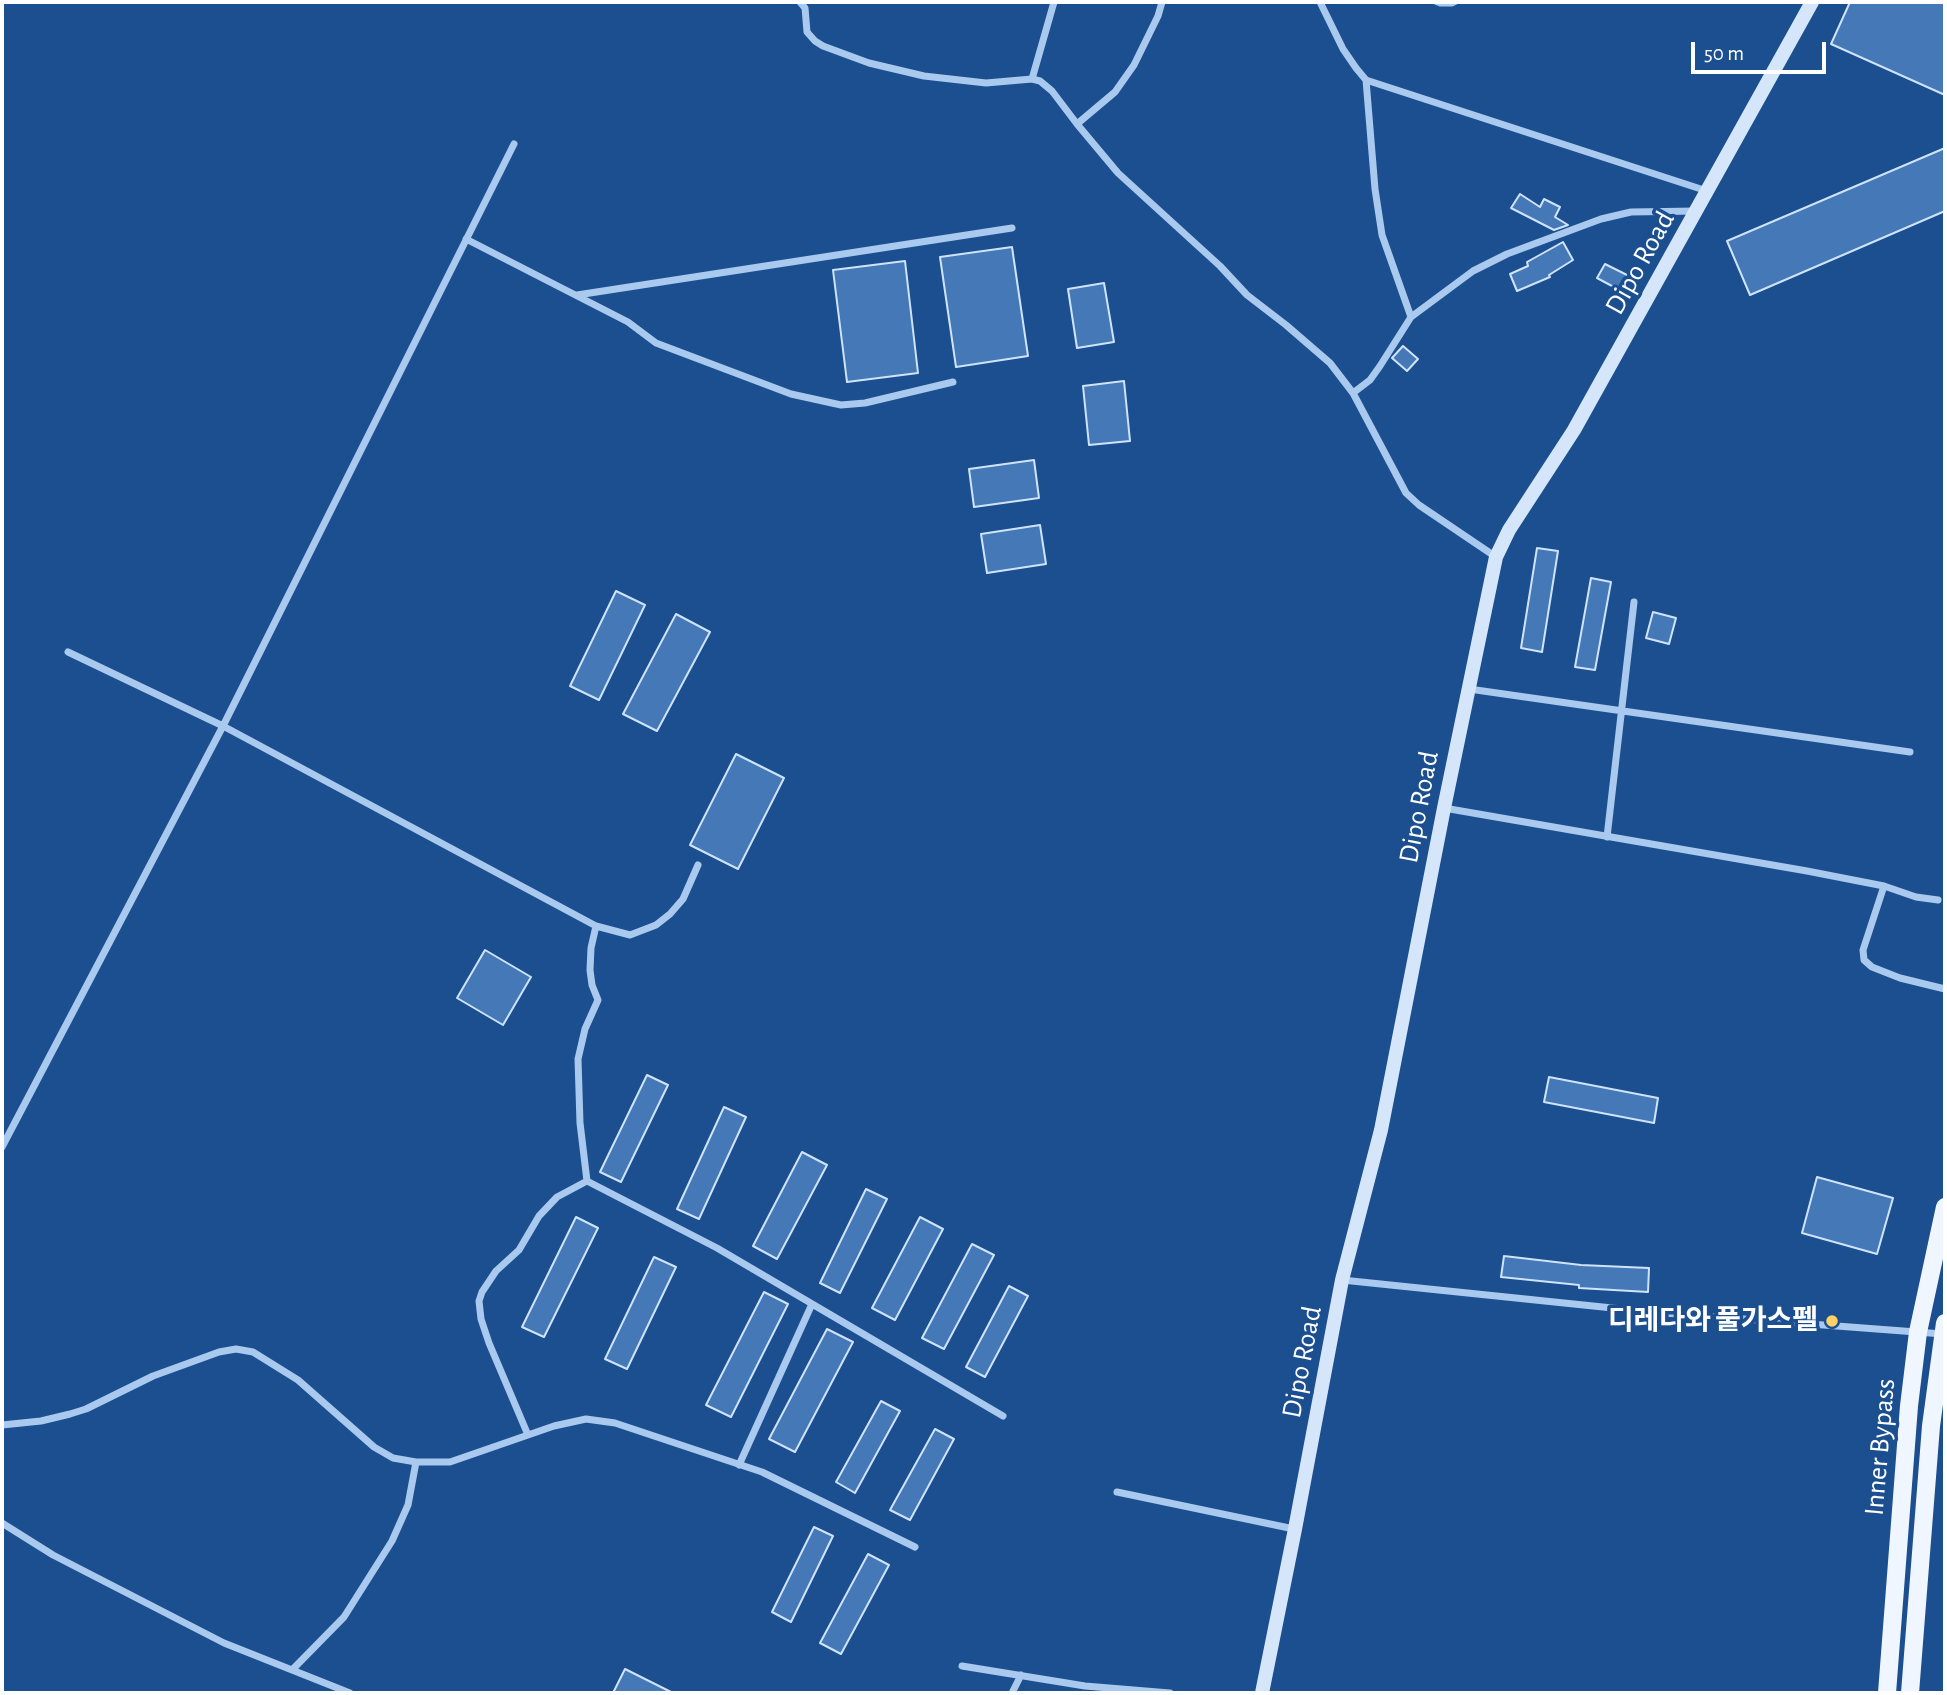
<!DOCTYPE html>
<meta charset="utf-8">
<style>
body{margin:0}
#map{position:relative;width:1947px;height:1695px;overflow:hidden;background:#1b4f8f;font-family:"Alegreya Sans",sans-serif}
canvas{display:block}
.frame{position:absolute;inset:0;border:4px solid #fff;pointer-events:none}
.scale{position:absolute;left:1691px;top:42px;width:135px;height:32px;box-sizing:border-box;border:4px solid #fff;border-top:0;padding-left:9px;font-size:21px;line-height:24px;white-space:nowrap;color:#fff;-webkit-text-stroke:5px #1b4f8f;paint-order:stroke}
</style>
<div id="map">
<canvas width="1947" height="1695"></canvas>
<div class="frame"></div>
<div class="scale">50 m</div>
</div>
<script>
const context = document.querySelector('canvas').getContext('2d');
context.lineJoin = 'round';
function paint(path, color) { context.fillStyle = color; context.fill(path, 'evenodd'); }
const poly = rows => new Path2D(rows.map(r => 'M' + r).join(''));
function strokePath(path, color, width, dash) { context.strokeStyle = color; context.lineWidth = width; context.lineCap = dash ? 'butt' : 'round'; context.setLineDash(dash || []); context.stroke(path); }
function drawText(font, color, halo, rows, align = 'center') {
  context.font = font + ' "Alegreya Sans","Noto Sans KR",sans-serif'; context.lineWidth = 7; context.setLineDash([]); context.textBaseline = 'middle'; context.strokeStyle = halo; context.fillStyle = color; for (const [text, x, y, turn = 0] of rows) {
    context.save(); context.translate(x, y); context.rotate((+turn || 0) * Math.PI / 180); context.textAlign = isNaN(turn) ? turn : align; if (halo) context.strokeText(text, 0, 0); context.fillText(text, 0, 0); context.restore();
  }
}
const building = poly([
 [1850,2,1945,2,1945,95,1831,44,1850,2],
 [1945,148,1945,211,1750,295,1727,241,1945,148],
 [1520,194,1540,207,1544,199,1560,207,1555,217,1568,225,1554,230,1511,208,1520,194],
 [1563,242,1573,260,1549,275,1550,277,1517,291,1510,274,1528,266,1527,262,1563,242],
 [1012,247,1028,356,956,367,940,257,1012,247],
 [905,261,918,373,847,382,833,270,905,261],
 [1605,264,1633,278,1625,293,1597,278,1605,264],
 [1104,283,1114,342,1077,348,1068,289,1104,283],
 [1403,346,1418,359,1407,371,1392,358,1403,346],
 [1124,381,1130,441,1089,445,1083,386,1124,381],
 [1034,460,1039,498,974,507,969,469,1034,460],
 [1040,525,1046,564,987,573,981,534,1040,525],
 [1537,548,1558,551,1542,652,1521,648,1537,548],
 [1591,578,1611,582,1595,670,1575,667,1591,578],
 [616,591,645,605,599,700,570,686,616,591],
 [1653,612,1676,618,1669,644,1646,638,1653,612],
 [676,614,710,632,657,731,623,714,676,614],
 [736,754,784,778,738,869,690,845,736,754],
 [485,950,531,977,503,1025,457,998,485,950],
 [647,1075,668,1085,621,1182,600,1172,647,1075],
 [1549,1077,1658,1098,1654,1123,1544,1102,1549,1077],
 [724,1107,746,1117,699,1219,677,1209,724,1107],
 [802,1152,827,1165,777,1259,753,1246,802,1152],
 [1817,1177,1893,1198,1877,1254,1802,1233,1817,1177],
 [866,1189,887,1199,840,1293,820,1283,866,1189],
 [576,1217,598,1228,544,1337,522,1327,576,1217],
 [920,1217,943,1229,895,1320,872,1308,920,1217],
 [972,1244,994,1255,944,1349,922,1338,972,1244],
 [1504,1256,1581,1265,1649,1268,1648,1292,1579,1288,1579,1285,1501,1277,1504,1256],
 [654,1257,676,1267,627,1369,605,1359,654,1257],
 [1009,1286,1028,1296,985,1377,966,1367,1009,1286],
 [764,1292,788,1304,731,1417,706,1405,764,1292],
 [827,1329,853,1342,795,1452,769,1439,827,1329],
 [881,1401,900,1411,855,1493,836,1482,881,1401],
 [935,1429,954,1439,910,1520,890,1510,935,1429],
 [814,1527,833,1536,791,1622,772,1612,814,1527],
 [868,1554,889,1565,841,1654,820,1643,868,1554],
 [625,1669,673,1693,613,1693,625,1669]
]);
const service = poly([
 [1435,2,1440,4,1452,4,1456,2]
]);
const minor = poly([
 [800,2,805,8,807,32,815,41,823,46,869,63,924,76,986,83,1032,79,1040,81,1052,91,1077,124,1118,173,1220,266,1247,295,1286,325,1330,363,1353,393,1406,493,1419,505,1496,557],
 [1320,2,1343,49,1356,68,1366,80,1707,191],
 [1032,79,1054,2],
 [1366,80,1375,189,1382,235,1411,317],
 [1077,124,1115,92,1134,65,1158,16,1162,2],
 [466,239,628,322,656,343,791,394,841,405,865,403,953,382],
 [577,295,1012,228],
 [1353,393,1370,380,1380,366,1411,317,1473,271,1507,254,1601,219,1631,212,1696,211],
 [68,652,223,726,596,926,630,935,656,925,670,914,683,899,698,865],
 [1469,689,1910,752],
 [1444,808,1807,871,1884,886,1916,897,1938,900],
 [1607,837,1634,602],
 [1884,886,1863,950,1864,960,1872,967,1900,978,1945,989],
 [2,1147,223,726,514,144],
 [587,1181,580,1123,578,1059,585,1029,598,1000,592,985,590,970,591,948,596,926],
 [1342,1280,1651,1312,1943,1334],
 [2,1425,41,1421,70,1414,86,1409,153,1376,219,1352,236,1349,253,1352,298,1380,374,1447,393,1458,416,1462,450,1462,554,1426,586,1419,615,1423,762,1472,915,1547],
 [528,1435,489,1343,481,1319,479,1301,482,1292,496,1271,519,1250,539,1216,557,1197,587,1181,717,1248,1003,1416,812,1304,739,1465],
 [1117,1492,1294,1529],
 [2,1523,53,1555,224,1643,350,1693],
 [962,1666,1085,1686,1170,1693],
 [293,1669,344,1617,392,1541,408,1505,416,1462],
 [1012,1693,1021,1675]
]);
const secondary = poly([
 [1262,1693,1295,1529,1342,1280,1381,1130,1444,808,1496,557,1509,530,1574,430,1812,2]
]);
const primary = poly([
 [1887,1693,1909,1406,1918,1332,1945,1207],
 [1910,1693,1931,1426,1945,1323]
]);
const markers = [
 [1832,1321,7,"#ffd166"]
];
const streetNames = [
 ["Dipo Road",1640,263,-61],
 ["Dipo Road",1419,807,-79],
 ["Dipo Road",1302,1362,-79],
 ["Inner Bypass",1880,1447,-85]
];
const poiNames = [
 ["디레다와 풀가스펠",1818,1321]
];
paint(building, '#4478b7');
strokePath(building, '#cfe3fa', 2);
strokePath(service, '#a9c9ee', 5);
strokePath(minor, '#a9c9ee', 7);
strokePath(secondary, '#d6e6fa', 14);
strokePath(primary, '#f0f6ff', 18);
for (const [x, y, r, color] of markers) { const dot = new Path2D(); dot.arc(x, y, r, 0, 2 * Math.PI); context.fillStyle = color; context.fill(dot); strokePath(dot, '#1b4f8f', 2.5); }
drawText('28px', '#fff', '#1b4f8f', streetNames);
drawText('bold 28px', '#fff', '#1b4f8f', poiNames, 'right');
</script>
